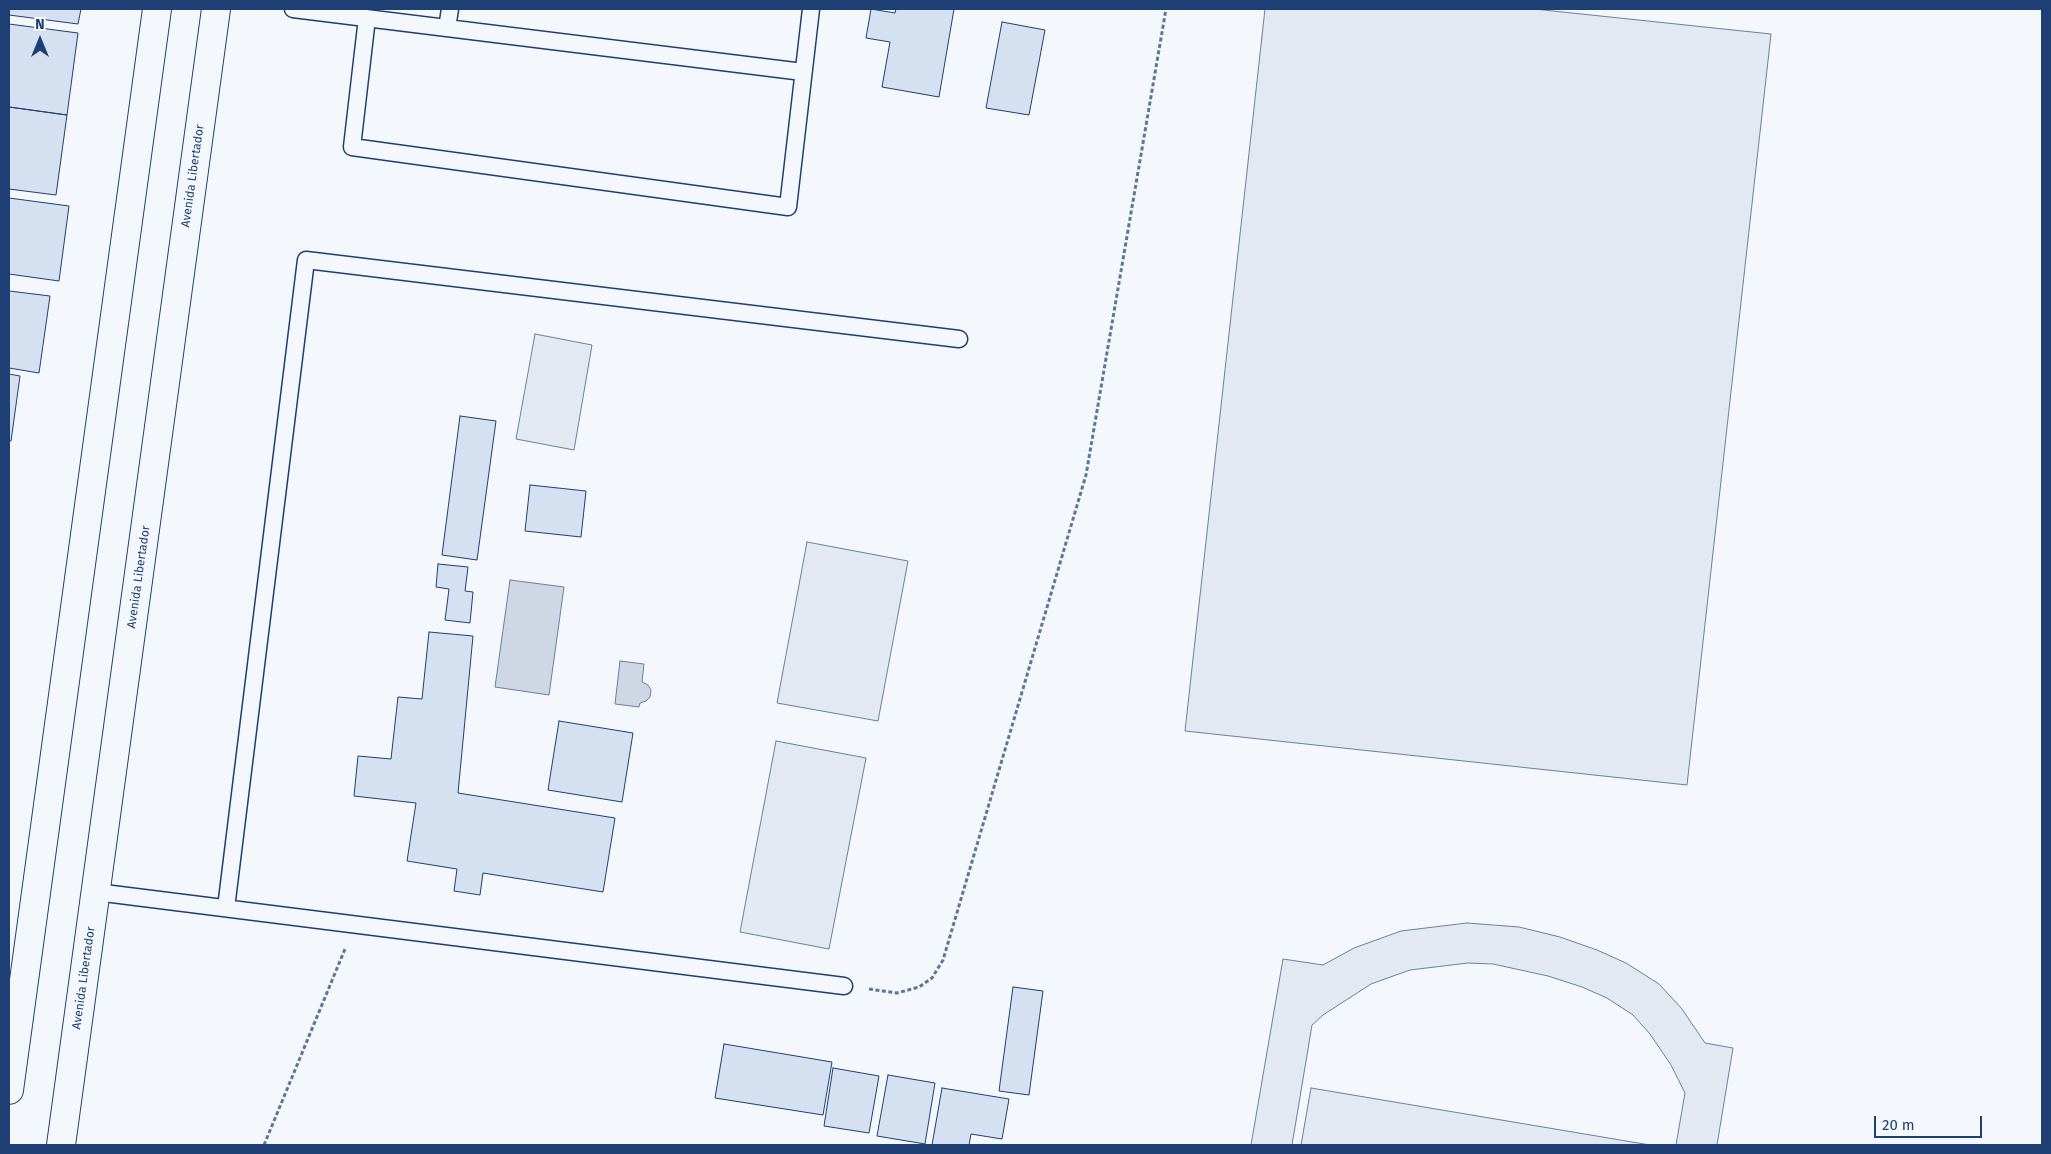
<!DOCTYPE html>
<style>
body{margin:0}
#map{position:relative;width:2051px;height:1154px;overflow:hidden;background:#f4f7fb;font-family:"Fira Sans",sans-serif}
canvas{display:block}
.frame{position:absolute;inset:0;border:10px solid #1d3f73;pointer-events:none}
.north{position:absolute;left:15px;top:15px;width:50px;height:50px;-webkit-text-stroke:4px #f4f7fb;paint-order:stroke;rotate:0deg;font-size:14px;font-weight:700;line-height:20px;text-align:center;color:#1d3f73}
.north::after{content:'';display:block;margin:auto;width:18px;height:22px;background:#1d3f73;clip-path:polygon(50% 0,100% 100%,50% 72%,0 100%)}
.scale{position:absolute;left:1874px;top:1116px;width:108px;height:22px;box-sizing:border-box;border:2px solid #1d3f73;border-top:0;padding-left:6px;font-size:15px;line-height:18px;white-space:nowrap;color:#1d3f73;-webkit-text-stroke:4px #f4f7fb;paint-order:stroke}
</style>
<div id="map">
<canvas width="2051" height="1154"></canvas>
<div class="frame"></div>
<div class="north">N</div>
<div class="scale">20 m</div>
</div>
<script>
const context = document.querySelector('canvas').getContext('2d');
context.lineJoin = 'round';
function paint(path, color) { context.fillStyle = color; context.fill(path, 'evenodd'); }
const poly = rows => new Path2D(rows.map(r => 'M' + r).join(''));
function strokePath(path, color, width, dash) { context.strokeStyle = color; context.lineWidth = width; context.lineCap = dash ? 'butt' : 'round'; context.setLineDash(dash || []); context.stroke(path); }
function drawText(font, color, halo, rows, align = 'center') {
  context.font = font + ' "Fira Sans",sans-serif'; context.lineWidth = 4; context.setLineDash([]); context.textBaseline = 'middle'; context.strokeStyle = halo; context.fillStyle = color; for (const [text, x, y, turn = 0] of rows) {
    context.save(); context.translate(x, y); context.rotate((+turn || 0) * Math.PI / 180); context.textAlign = isNaN(turn) ? turn : align; if (halo) context.strokeText(text, 0, 0); context.fillText(text, 0, 0); context.restore();
  }
}
const green = poly([
 [1265,9,1534,9,1771,34,1687,785,1185,731,1265,9],
 [535,334,592,345,574,450,516,439,535,334],
 [807,542,908,561,878,721,777,703,807,542],
 [776,741,866,758,829,949,740,932,776,741],
 [1467,923,1519,927,1560,937,1597,950,1626,963,1659,984,1682,1009,1705,1043,1733,1048,1717,1145,1676,1145,1685,1093,1671,1065,1650,1034,1633,1015,1607,998,1582,987,1548,976,1493,964,1468,963,1410,970,1396,975,1371,984,1323,1015,1312,1025,1292,1145,1251,1145,1283,959,1323,965,1354,948,1401,931,1467,923],
 [1311,1088,1650,1145,1301,1145,1311,1088]
]);
const water = poly([
 [510,580,564,587,549,695,495,687,510,580],
 [620,661,644,664,642,682,648,685,651,690,650,697,646,701,640,703,639,707,615,704,620,661]
]);
const building = poly([
 [9,9,81,9,78,24,9,15,9,9],
 [871,9,895,13,896,9,954,9,939,97,882,87,890,42,866,38,871,9],
 [1002,22,1045,30,1029,115,986,108,1002,22],
 [9,24,78,33,67,115,9,107,9,24],
 [9,107,67,115,56,195,9,189,9,107],
 [9,198,69,206,59,281,9,274,9,198],
 [9,291,50,296,39,373,9,368,9,291],
 [9,374,20,376,11,441,9,441,9,374],
 [460,416,496,421,477,560,442,555,460,416],
 [530,485,586,491,581,537,525,531,530,485],
 [438,564,468,567,465,591,473,592,470,623,445,620,449,589,436,587,438,564],
 [429,632,473,636,458,793,615,818,603,892,483,873,480,895,454,891,457,869,407,861,416,803,354,796,358,756,391,759,398,697,422,699,429,632],
 [559,721,633,733,622,802,548,790,559,721],
 [1013,987,1043,991,1029,1095,999,1091,1013,987],
 [724,1044,832,1062,823,1115,715,1098,724,1044],
 [833,1068,879,1076,869,1133,824,1126,833,1068],
 [888,1075,935,1083,925,1144,877,1136,888,1075],
 [942,1088,1009,1099,1002,1139,971,1134,969,1145,932,1145,942,1088]
]);
const path = poly([
 [869,989,897,993,919,987,932,978,943,960,1086,475,1166,9],
 [264,1145,345,949]
]);
const service = poly([
 [293,9,803,72],
 [367,18,352,147,788,207,811,9],
 [447,28,450,9],
 [96,892,844,986],
 [226,908,306,260,959,339]
]);
const primary = poly([
 [9,1090,157,9],
 [61,1145,216,9]
]);
const streetNames = [
 ["Avenida Libertador",193,176,-82],
 ["Avenida Libertador",139,577,-82],
 ["Avenida Libertador",84,978,-82]
];
paint(green, '#e3e9f0');
strokePath(green, '#687fa3', 1);
paint(water, '#cfd7e4');
strokePath(water, '#687fa3', 1);
paint(building, '#d5e0f0');
strokePath(building, '#1d3f73', 1);
strokePath(service, '#1d3f73', 19);
strokePath(primary, '#1d3f73', 30);
strokePath(path, '#5e769c', 3, [4, 2.5]);
strokePath(service, '#f4f7fb', 16);
strokePath(primary, '#f4f7fb', 28);
drawText('12px', '#1d3f73', '#f4f7fb', streetNames);
</script>
